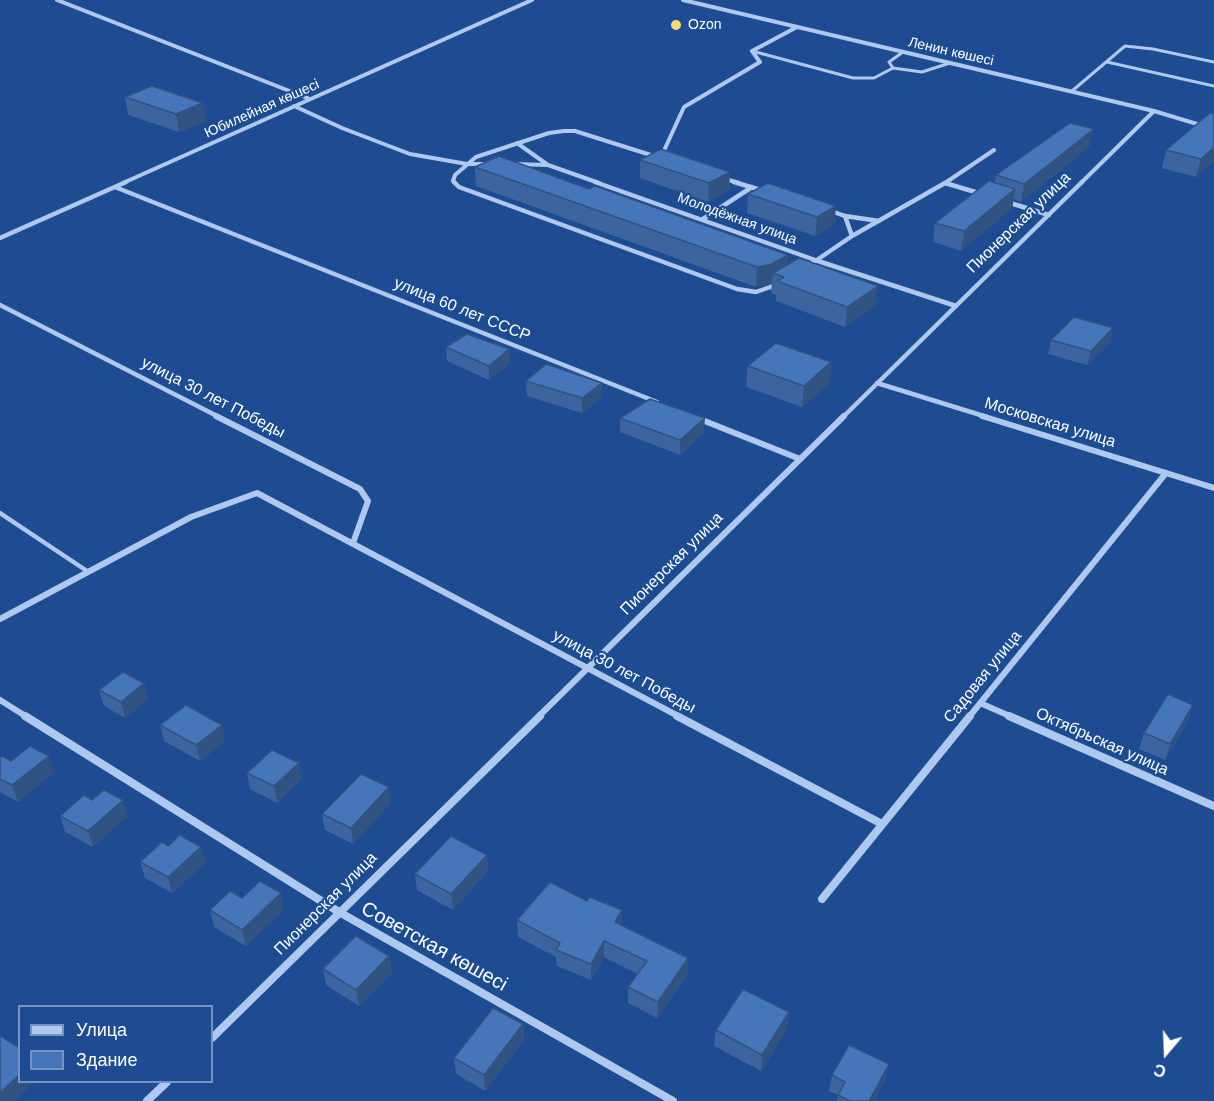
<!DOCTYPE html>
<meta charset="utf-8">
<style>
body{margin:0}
#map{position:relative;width:1214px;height:1101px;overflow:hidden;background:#1d4c93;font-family:Helvetica,sans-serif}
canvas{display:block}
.legend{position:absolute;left:18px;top:1005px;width:195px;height:78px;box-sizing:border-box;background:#1d4c93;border:2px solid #7794be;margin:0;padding:8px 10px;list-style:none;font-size:18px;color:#fff}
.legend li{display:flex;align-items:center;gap:12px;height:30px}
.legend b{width:30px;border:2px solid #7794be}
.north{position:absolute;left:1136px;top:1023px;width:60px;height:60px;-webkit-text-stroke:4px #1d4c93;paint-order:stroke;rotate:199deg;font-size:16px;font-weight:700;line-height:24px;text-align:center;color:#fff}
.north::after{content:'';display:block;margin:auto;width:21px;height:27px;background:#fff;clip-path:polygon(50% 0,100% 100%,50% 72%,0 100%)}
</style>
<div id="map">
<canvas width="1214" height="1101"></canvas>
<ul class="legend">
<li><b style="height:8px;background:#afc9ee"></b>Улица</li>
<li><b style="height:16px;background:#4676ba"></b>Здание</li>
</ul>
<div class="north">С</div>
</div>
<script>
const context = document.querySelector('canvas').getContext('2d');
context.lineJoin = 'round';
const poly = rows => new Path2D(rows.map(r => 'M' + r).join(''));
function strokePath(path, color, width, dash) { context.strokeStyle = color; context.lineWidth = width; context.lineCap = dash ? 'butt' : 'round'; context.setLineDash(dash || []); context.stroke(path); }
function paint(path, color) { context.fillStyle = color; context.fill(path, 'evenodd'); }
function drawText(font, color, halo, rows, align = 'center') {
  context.font = font + ' Helvetica,sans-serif'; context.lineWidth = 4.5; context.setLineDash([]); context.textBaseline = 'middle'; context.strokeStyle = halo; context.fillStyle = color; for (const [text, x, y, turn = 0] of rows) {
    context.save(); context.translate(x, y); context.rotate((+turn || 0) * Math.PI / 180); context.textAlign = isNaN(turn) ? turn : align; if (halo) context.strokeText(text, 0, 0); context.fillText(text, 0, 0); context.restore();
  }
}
const serviceFar1 = poly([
 [752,51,853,78,874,78,893,68],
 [903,52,889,62,893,68,922,72,950,63],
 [1107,62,1214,86],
 [1072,91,1125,46,1153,49,1214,62]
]);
const service = poly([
 [0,513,87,571]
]);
const minorFar3 = poly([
 [57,0,310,99],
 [683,0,1154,111,1214,129],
 [294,106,342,128,410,154,467,164,490,164],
 [517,143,548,165,599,183],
 [662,155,684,107,760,62,752,51,797,27],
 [515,164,547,165],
 [722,178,739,183],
 [123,183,532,0],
 [455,183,453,181,455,175,476,157,549,133,564,131,575,131,657,157],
 [945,183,994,150],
 [1081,183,1154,111]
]);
const minorFar2 = poly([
 [454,182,459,187,737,289,756,292,776,285],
 [595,182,818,261,956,306],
 [734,182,764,191],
 [115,187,657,402],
 [1007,202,1049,215],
 [828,210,845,216,879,221],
 [845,216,852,236],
 [703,219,752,187],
 [0,238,126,182],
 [808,266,852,236,945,183,982,194],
 [0,305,219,417],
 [877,383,987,417],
 [843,417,1082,182]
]);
const minorFar1 = poly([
 [216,416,360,489,368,501,353,543],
 [982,416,1214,488],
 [697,418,800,459],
 [0,619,191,517,257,493,680,717],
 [0,700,27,717],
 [980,703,1012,717],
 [538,717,844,416],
 [969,717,1166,473]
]);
const minor = poly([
 [25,716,339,912,673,1101],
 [677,716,882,824],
 [1009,716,1214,806],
 [822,899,970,716],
 [212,1038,540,716],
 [147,1101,167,1082]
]);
const wall = poly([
 [125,97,206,121,179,132,128,115],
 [1214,114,1196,177,1162,168,1166,150],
 [1090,146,1021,202,1014,199,1012,208,961,251,933,242,935,223,994,183,996,175],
 [640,160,730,172,729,190,708,202,640,178],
 [475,167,787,265,875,306,845,327,776,301,776,295,771,293,772,283,756,287,476,186],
 [748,194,836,206,834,225,815,236,747,213],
 [1113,328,1110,342,1087,365,1048,354,1051,340],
 [446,347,509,349,510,363,489,380,447,361],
 [831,362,829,384,802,407,746,387,748,366],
 [526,381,602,383,602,397,582,413,527,396],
 [620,418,704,432,680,455,620,432],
 [144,683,148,699,125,718,104,706,99,690],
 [1188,721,1165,760,1139,749,1144,733],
 [160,725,225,741,200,761,164,741],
 [0,757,11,761,54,772,18,802,0,792],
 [247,773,301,779,277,803,250,789],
 [391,803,353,844,325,830,322,814],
 [60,816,127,816,93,847,65,832],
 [168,846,201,847,205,863,172,893,145,878,140,862],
 [487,855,488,871,453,910,417,890,415,874],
 [242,898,284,909,246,946,214,927,210,910],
 [587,901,622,910,622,925,688,974,657,1018,628,1003,628,987,638,974,604,957,591,980,557,966,556,957,518,937,517,920],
 [389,956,392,973,359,1006,326,985,323,969],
 [789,1012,787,1029,761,1071,714,1046,716,1030],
 [523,1024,524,1040,485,1091,456,1074,454,1058],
 [889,1064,885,1080,875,1101,837,1101,838,1095,829,1091,832,1075]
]);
const shadedWall = poly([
 [203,103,206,121,179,132,176,114],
 [1094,129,1090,146,1021,202,1024,184],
 [1214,147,1214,161,1196,177,1201,159],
 [730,172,729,190,708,202,709,183],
 [1015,189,1012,208,961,251,964,231],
 [836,206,834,225,815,236,817,217],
 [788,255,786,274,773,273,772,283,756,287,757,267],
 [878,286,875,306,845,327,847,307],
 [1113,328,1110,342,1087,365,1091,351],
 [509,349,510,363,489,380,489,366],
 [831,362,829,384,802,407,804,386],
 [602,383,602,397,582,413,582,398],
 [705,418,704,432,680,455,680,440],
 [144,683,148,699,125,718,121,702],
 [1193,705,1188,721,1165,760,1170,744],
 [222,725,225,741,200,761,196,745],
 [49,756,54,772,18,802,12,785],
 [299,763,301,779,277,803,274,786],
 [389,787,391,803,353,844,351,828],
 [123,800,127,816,93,847,88,831],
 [201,847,205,863,172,893,168,877],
 [487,855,488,871,453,910,451,894],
 [281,893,284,909,246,946,242,930],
 [622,910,622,927,615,922],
 [604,941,604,957,591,980,591,964],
 [389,956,392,973,359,1006,356,990],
 [688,958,688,974,657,1018,658,1002],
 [789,1012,787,1029,761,1071,762,1055],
 [523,1024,524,1040,485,1091,484,1075],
 [889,1064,885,1080,875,1101,869,1101],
 [20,1074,20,1082,35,1082,15,1101,0,1101,0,1093]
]);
const building = poly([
 [152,86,203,103,176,114,125,97,152,86],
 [1210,113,1214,114,1214,147,1201,159,1166,150,1210,113],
 [1070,123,1094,129,1024,184,996,175,1070,123],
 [661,149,730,172,709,183,640,160,661,149],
 [499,156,589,189,595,186,788,255,772,264,757,267,475,167,499,156],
 [989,181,1015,189,964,231,935,223,989,181],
 [768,183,836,206,817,217,748,194,768,183],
 [799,258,878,286,847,307,777,281,784,277,773,273,799,258],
 [1074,317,1113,328,1091,351,1051,340,1074,317],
 [467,334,509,349,489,366,446,347,467,334],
 [776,343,831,362,804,386,748,366,776,343],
 [546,364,602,383,582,398,526,381,546,364],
 [650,399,705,418,680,440,620,418,650,399],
 [123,672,144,683,121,702,99,690,123,672],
 [1168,694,1193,705,1170,744,1144,733,1168,694],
 [186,705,222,725,196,745,160,725,186,705],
 [30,746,49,756,12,785,0,779,0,757,2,756,11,761,30,746],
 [272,750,299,763,274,786,247,773,272,750],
 [361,774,389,787,351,828,322,814,361,774],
 [104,790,123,800,88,831,60,816,84,795,92,800,104,790],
 [180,835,201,847,168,877,140,862,162,842,168,846,180,835],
 [451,836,487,855,451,894,415,874,451,836],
 [260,881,281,893,242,930,210,910,230,891,242,898,260,881],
 [550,882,587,901,589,897,622,910,615,922,688,958,658,1002,628,987,647,961,604,941,591,964,556,950,560,943,517,920,550,882],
 [356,936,389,956,356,990,323,969,356,936],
 [743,989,789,1012,762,1055,716,1030,743,989],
 [493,1008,523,1024,484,1075,454,1058,493,1008],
 [0,1036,20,1048,20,1074,0,1093,0,1036],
 [849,1045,889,1064,869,1101,850,1101,838,1095,845,1082,832,1075,849,1045]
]);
const markers = [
 [676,25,6,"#fdd96e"]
];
const farPoinames = [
 ["Ozon",688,25]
];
const farStreetnames = [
 ["Ленин көшесі",951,52,13],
 ["Юбилейная көшесі",262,109,-24],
 ["Молодёжная улица",737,219,20]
];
const streetNames = [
 ["Пионерская улица",1019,223,-44],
 ["улица 60 лет СССР",462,310,22],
 ["улица 30 лет Победы",213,398,27],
 ["Московская улица",1050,423,17],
 ["Пионерская улица",672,564,-45],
 ["улица 30 лет Победы",624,672,28],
 ["Садовая улица",983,677,-51],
 ["Октябрьская улица",1102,742,24],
 ["Пионерская улица",326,904,-45]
];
const nearStreetnames = [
 ["Советская көшесі",434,947,29]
];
strokePath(serviceFar1, '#afc9ee', 3);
strokePath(service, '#afc9ee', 4.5);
strokePath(minorFar3, '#afc9ee', 4);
strokePath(minorFar2, '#afc9ee', 4.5);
strokePath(minorFar1, '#afc9ee', 6);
strokePath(minor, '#afc9ee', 8);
paint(wall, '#3c65a0');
paint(shadedWall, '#315382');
paint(building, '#4676ba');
strokePath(building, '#315382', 1.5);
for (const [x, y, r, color] of markers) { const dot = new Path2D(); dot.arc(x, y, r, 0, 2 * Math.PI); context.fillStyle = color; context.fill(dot); strokePath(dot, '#1d4c93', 2); }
drawText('14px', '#fff', '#1d4c93', farPoinames, 'left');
drawText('14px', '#fff', '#1d4c93', farStreetnames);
drawText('16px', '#fff', '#1d4c93', streetNames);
drawText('20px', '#fff', '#1d4c93', nearStreetnames);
</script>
